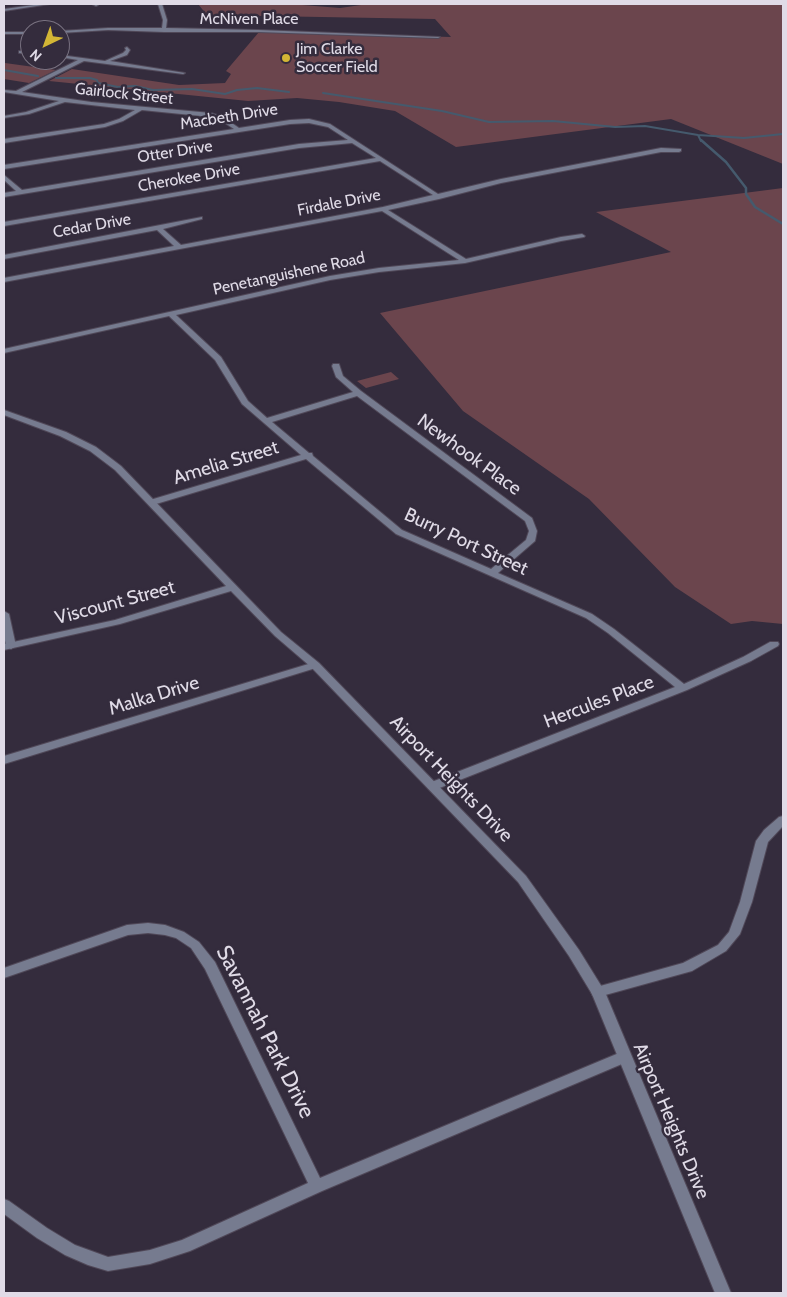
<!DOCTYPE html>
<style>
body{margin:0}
#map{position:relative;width:787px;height:1297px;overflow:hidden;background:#342c3d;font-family:Cabin,sans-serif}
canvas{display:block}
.frame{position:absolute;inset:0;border:5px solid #e0dbe7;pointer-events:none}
.north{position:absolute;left:20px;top:20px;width:50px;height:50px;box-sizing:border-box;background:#342c3d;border:1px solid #797281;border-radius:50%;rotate:222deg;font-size:14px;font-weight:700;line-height:20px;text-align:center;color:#e0dbe7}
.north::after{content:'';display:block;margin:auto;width:18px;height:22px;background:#d3b635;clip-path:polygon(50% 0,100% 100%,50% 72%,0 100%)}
</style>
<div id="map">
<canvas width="787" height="1297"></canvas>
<div class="frame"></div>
<div class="north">N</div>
</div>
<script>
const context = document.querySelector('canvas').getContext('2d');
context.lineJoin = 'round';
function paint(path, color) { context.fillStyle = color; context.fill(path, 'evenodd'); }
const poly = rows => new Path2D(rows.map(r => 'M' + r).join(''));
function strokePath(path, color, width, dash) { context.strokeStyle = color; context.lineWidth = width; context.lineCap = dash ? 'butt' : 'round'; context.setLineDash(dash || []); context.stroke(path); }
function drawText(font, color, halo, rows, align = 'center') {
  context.font = font + ' Cabin,sans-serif'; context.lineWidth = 5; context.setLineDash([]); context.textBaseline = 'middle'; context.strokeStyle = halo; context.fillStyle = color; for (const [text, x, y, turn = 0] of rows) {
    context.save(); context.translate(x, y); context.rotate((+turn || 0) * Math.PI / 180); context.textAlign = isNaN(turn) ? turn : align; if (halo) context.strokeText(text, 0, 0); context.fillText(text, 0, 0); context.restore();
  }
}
const green = poly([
 [198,4,290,4,340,8,368,4,783,4,783,164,671,119,456,147,395,111,339,102,297,98,248,101,49,81,72,69,179,85,225,83,231,74,226,71,259,32,451,37,435,19,207,15],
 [4,62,5,63,56,70,29,83,4,79],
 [783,188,783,624,752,621,731,624,675,587,589,499,463,411,380,313,671,252,596,212],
 [391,372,399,379,366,388,357,381]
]);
const streamFar1 = poly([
 [4,70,38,76],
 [56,78,90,78,97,80,98,83,118,87,135,86,153,90,192,89,225,94,237,90,257,88,289,92],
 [323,93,442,111,489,122,553,121,615,127,645,126,698,135,744,138,783,134],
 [698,135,701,141]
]);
const stream = poly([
 [701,140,726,162,746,188,746,194,755,207,783,224]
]);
const minor = poly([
 [41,4,50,4,4,11,4,9,41,4],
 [92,4,97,4,98,5,96,6,92,4],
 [158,4,162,4,167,20,166,28,258,30,440,37,438,38,258,32,164,32,108,30,60,33,60,31,108,28,162,28,163,20,158,4],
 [4,32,30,32,30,34,4,34,4,32],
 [127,47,130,50,127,55,110,61,185,73,183,74,84,61,22,92,91,102,211,113,223,117,239,128,290,120,309,119,330,124,438,194,501,179,661,148,681,149,681,151,679,152,661,152,501,183,439,199,388,210,466,259,561,237,582,234,585,236,584,237,561,241,465,263,379,272,330,280,176,315,221,357,248,401,267,418,353,392,336,377,332,366,333,364,339,364,343,376,361,391,532,518,537,531,535,541,498,573,592,614,614,629,684,684,743,657,770,642,778,642,779,644,778,646,751,661,687,690,437,789,429,789,427,786,429,783,675,687,608,633,586,618,396,534,306,459,156,504,150,504,149,502,150,500,301,455,242,404,215,360,169,316,4,353,4,349,330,276,379,268,459,260,382,211,4,282,4,278,174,246,157,230,4,259,4,255,202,217,202,219,163,229,181,245,383,207,433,195,380,161,4,226,4,222,376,158,352,143,299,148,4,197,4,193,16,191,4,180,4,175,22,190,299,144,348,140,328,127,309,123,290,124,4,169,4,165,234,129,219,119,211,117,142,110,123,121,105,127,4,143,4,139,104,124,119,119,135,110,65,102,29,114,4,118,4,116,26,112,59,101,4,92,4,90,16,91,78,60,60,57,60,55,105,61,123,53,126,50,125,48,127,47],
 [357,396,525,521,529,531,526,540,491,569,402,530,313,456,312,453,309,453,272,422,357,396],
 [19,51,30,52,30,54,19,53,19,51],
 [4,611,9,614,16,646,11,649,6,646,4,635,4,611],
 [315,662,320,665,319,667,4,764,4,756,315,662],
 [783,816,783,826,768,842,752,902,740,934,726,951,692,971,598,997,593,996,591,992,593,988,683,963,718,945,729,932,740,902,756,841,764,830,779,817,783,816],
 [148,923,165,925,184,932,199,942,215,962,320,1178,619,1053,624,1051,629,1053,631,1057,629,1061,322,1191,190,1251,150,1264,108,1271,88,1265,65,1255,37,1238,4,1214,4,1199,9,1201,47,1228,75,1245,108,1257,150,1250,182,1240,308,1183,205,969,191,948,176,938,165,935,148,933,128,935,4,978,4,968,127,925,148,923]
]);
const tertiary = poly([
 [4,410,66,432,96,447,121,466,281,632,319,663,526,876,579,950,605,992,731,1293,715,1293,592,994,569,956,518,882,311,667,275,636,231,591,120,624,4,650,4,644,115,620,226,586,115,470,90,451,60,436,4,415,4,410]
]);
const markers = [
 [286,58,5,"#d3b635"]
];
const farStreetnames = [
 ["McNiven Place",249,19],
 ["Gairlock Street",124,94,6],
 ["Macbeth Drive",229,117,-9],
 ["Otter Drive",175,152,-9],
 ["Cherokee Drive",189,178,-10],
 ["Firdale Drive",339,203,-11],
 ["Cedar Drive",92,226,-10],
 ["Penetanguishene Road",289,274,-12]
];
const farPoinames = [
 ["Jim Clarke",296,49],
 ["Soccer Field",296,67]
];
const streetNames = [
 ["Newhook Place",469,455,36],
 ["Amelia Street",226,463,-17],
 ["Burry Port Street",466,542,25],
 ["Viscount Street",115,603,-15],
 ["Malka Drive",154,696,-17],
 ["Hercules Place",599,702,-21],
 ["Airport Heights Drive",451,779,46],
 ["Airport Heights Drive",671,1121,67]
];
const nearStreetnames = [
 ["Savannah Park Drive",265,1032,63]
];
paint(green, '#6b454d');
strokePath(streamFar1, '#455a6d', 2);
strokePath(stream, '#455a6d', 2.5);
strokePath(minor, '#504858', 2);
strokePath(tertiary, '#504858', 2);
paint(minor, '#767b8f');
paint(tertiary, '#767b8f');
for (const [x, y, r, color] of markers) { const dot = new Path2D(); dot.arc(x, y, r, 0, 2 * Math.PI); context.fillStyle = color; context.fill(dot); strokePath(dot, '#342c3d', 2); }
drawText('16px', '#e0dbe7', '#342c3d', farStreetnames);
drawText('16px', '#e0dbe7', '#342c3d', farPoinames, 'left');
drawText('19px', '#e0dbe7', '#342c3d', streetNames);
drawText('22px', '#e0dbe7', '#342c3d', nearStreetnames);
</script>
